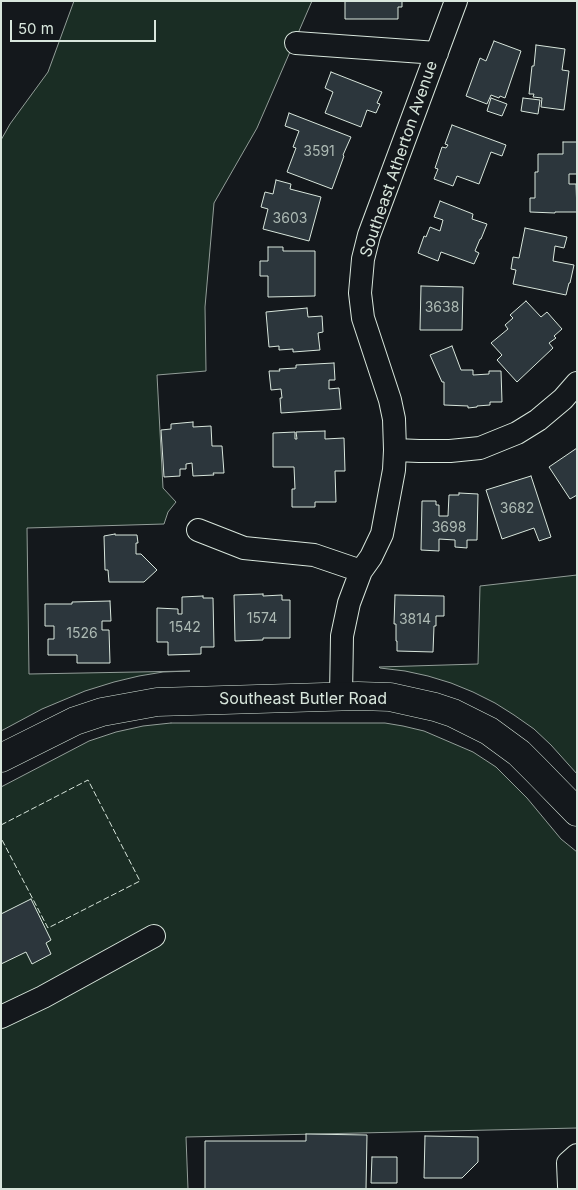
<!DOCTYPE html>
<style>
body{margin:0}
#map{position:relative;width:578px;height:1190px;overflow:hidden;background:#14181c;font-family:Inter,sans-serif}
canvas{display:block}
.frame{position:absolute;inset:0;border:2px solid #d8e6dc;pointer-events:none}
.scale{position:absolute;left:10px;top:20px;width:146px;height:22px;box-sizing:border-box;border:2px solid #d8e6dc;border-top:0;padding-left:6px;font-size:15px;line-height:18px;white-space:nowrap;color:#d8e6dc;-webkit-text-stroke:4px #14181c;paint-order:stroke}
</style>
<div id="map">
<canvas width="578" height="1190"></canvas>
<div class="frame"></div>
<div class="scale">50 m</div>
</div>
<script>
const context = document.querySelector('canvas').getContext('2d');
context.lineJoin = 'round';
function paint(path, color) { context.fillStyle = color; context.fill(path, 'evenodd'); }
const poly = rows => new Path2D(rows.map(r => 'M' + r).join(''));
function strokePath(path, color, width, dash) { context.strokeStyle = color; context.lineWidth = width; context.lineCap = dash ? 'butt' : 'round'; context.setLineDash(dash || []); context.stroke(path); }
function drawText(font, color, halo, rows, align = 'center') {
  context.font = font + ' Inter,sans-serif'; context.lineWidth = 4; context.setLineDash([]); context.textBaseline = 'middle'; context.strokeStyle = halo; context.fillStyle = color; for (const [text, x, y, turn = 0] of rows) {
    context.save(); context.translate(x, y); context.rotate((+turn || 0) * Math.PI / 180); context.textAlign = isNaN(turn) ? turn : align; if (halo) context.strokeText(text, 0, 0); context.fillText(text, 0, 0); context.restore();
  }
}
const green = poly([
 [74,1,312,1,257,128,214,203,205,307,206,371,157,375,163,488,176,502,168,512,164,524,27,528,29,674,190,671,163,672,139,676,114,682,85,691,42,709,1,731,1,140,10,124,48,72,74,1],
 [577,575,577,774,551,745,534,729,514,715,495,703,473,692,451,683,428,676,405,671,380,668,379,667,478,664,480,586,577,575],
 [171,723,385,723,403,726,424,731,473,752,496,767,527,798,561,839,577,852,577,1128,186,1137,188,1189,1,1189,1,787,89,741,116,732,143,726,171,723]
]);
const building = poly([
 [345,1,402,1,402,7,398,7,398,19,345,19,345,1],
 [494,41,521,51,505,98,500,96,499,98,491,95,487,104,466,96,480,58,486,61,494,41],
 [536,45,565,49,562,70,569,71,564,110,541,107,542,98,533,97,534,94,529,94,532,66,534,66,536,45],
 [331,72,382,92,377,103,380,104,376,113,367,110,361,127,325,113,333,92,325,88,331,72],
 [491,98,507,104,502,116,487,111,491,98],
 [523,98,540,100,538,114,521,111,523,98],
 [289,113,351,137,343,155,344,156,332,189,287,172,296,148,293,147,299,131,285,126,289,113],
 [452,125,506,145,502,156,491,152,479,184,457,176,453,186,434,179,438,169,435,168,442,147,446,148,448,145,445,144,452,125],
 [563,142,577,142,577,174,569,174,569,184,576,184,577,212,555,212,555,213,530,212,530,198,535,198,535,172,538,172,538,154,563,154,563,142],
 [276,180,291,184,290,189,321,197,309,241,263,229,268,209,261,207,265,192,273,194,276,180],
 [440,201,473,214,472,219,487,224,481,239,480,239,475,251,479,253,474,264,441,252,438,261,418,253,424,236,426,237,430,227,440,231,443,220,434,217,440,201],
 [525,228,567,237,564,248,555,246,553,261,574,265,570,283,569,283,566,295,513,284,516,270,511,269,513,257,519,258,525,228],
 [268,247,283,247,283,251,315,251,315,296,268,297,268,276,260,276,260,261,268,261,268,247],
 [421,286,463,287,462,330,420,330,421,286],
 [526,301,541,317,547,312,562,329,554,336,556,338,549,343,553,348,517,382,497,360,502,355,491,343,508,329,505,325,513,318,510,315,526,301],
 [307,308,308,317,322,316,323,332,318,333,320,350,293,352,293,349,279,350,279,346,269,347,266,312,307,308],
 [452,346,461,370,473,370,473,375,489,374,489,371,501,371,502,402,490,402,490,405,477,406,477,407,468,408,468,406,444,405,444,382,442,382,430,355,452,346],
 [334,363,335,380,329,380,329,389,339,388,341,409,281,413,280,398,282,398,281,389,271,390,269,371,280,371,279,369,296,368,296,365,334,363],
 [193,422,193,427,211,426,212,446,222,446,224,473,213,473,214,475,193,476,192,463,186,464,186,469,180,469,180,476,164,477,161,430,171,429,171,424,193,422],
 [325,431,325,439,344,438,345,471,335,471,336,502,315,502,315,507,292,507,292,489,295,489,294,467,273,467,273,433,295,432,295,439,297,439,296,432,325,431],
 [577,448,577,495,570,499,549,467,577,448],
 [531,476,551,537,539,541,534,528,502,539,486,490,531,476],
 [459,493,478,494,477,540,467,540,467,548,455,547,455,540,439,539,439,551,421,550,422,501,436,501,436,505,439,505,439,516,448,516,449,495,459,495,459,493],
 [115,534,115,535,137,535,138,543,136,543,136,554,141,554,157,570,144,582,109,582,108,570,105,570,104,536,115,534],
 [263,594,263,596,282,595,282,600,290,600,290,638,263,638,263,640,235,641,234,595,263,594],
 [395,595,444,596,444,616,436,616,436,626,434,626,433,652,397,651,397,641,396,641,396,624,394,624,395,595],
 [203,596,203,598,213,598,214,647,201,647,201,654,168,655,168,642,157,642,157,608,178,609,178,614,182,614,182,597,203,596],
 [110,601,111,621,102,621,102,630,109,630,110,663,77,663,77,655,48,655,48,639,54,639,54,626,45,626,45,604,72,604,72,602,110,601],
 [31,899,51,940,46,943,51,954,32,964,26,952,1,964,1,914,31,899],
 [306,1134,367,1135,366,1189,205,1189,205,1141,306,1141,306,1134],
 [425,1136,478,1137,478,1162,462,1178,424,1178,425,1136],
 [372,1157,397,1157,397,1183,371,1183,372,1157]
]);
const minor = poly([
 [296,43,437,53],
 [395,450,419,451,450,451,480,448,517,433,538,420,563,399,577,383],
 [198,530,244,548,314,555,361,571],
 [341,696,342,636,349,603,361,571,371,557,382,534,394,470,395,450,394,419,390,400,363,318,360,293,363,259,369,235,456,1],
 [1,1017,43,997,154,936],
 [572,1189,569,1186,568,1163,577,1155]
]);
const major = poly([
 [1,758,75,721,102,712,157,702,358,696,390,697,435,707,453,713,489,731,519,753,535,769,577,812]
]);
const fence = poly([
 [1,825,88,780,140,881,48,928,1,838]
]);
const numberNames = [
 ["3591",319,152],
 ["3603",290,219],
 ["3638",442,308],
 ["3682",517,509],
 ["3698",449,528],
 ["1574",262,619],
 ["3814",415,620],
 ["1542",185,628],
 ["1526",82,634]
];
const streetNames = [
 ["Southeast Atherton Avenue",399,159,-71],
 ["Southeast Butler Road",303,699]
];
paint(green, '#1a2d24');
strokePath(green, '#939e99', 1);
paint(building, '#2c363c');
strokePath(building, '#d8e6dc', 1);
strokePath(minor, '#d8e6dc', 24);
strokePath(major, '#d8e6dc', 29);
strokePath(minor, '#14181c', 22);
strokePath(major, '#14181c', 28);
strokePath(fence, '#d8e6dc', 1, [6, 2.5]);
drawText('14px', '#adbab4', null, numberNames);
drawText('16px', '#d8e6dc', '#14181c', streetNames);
</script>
